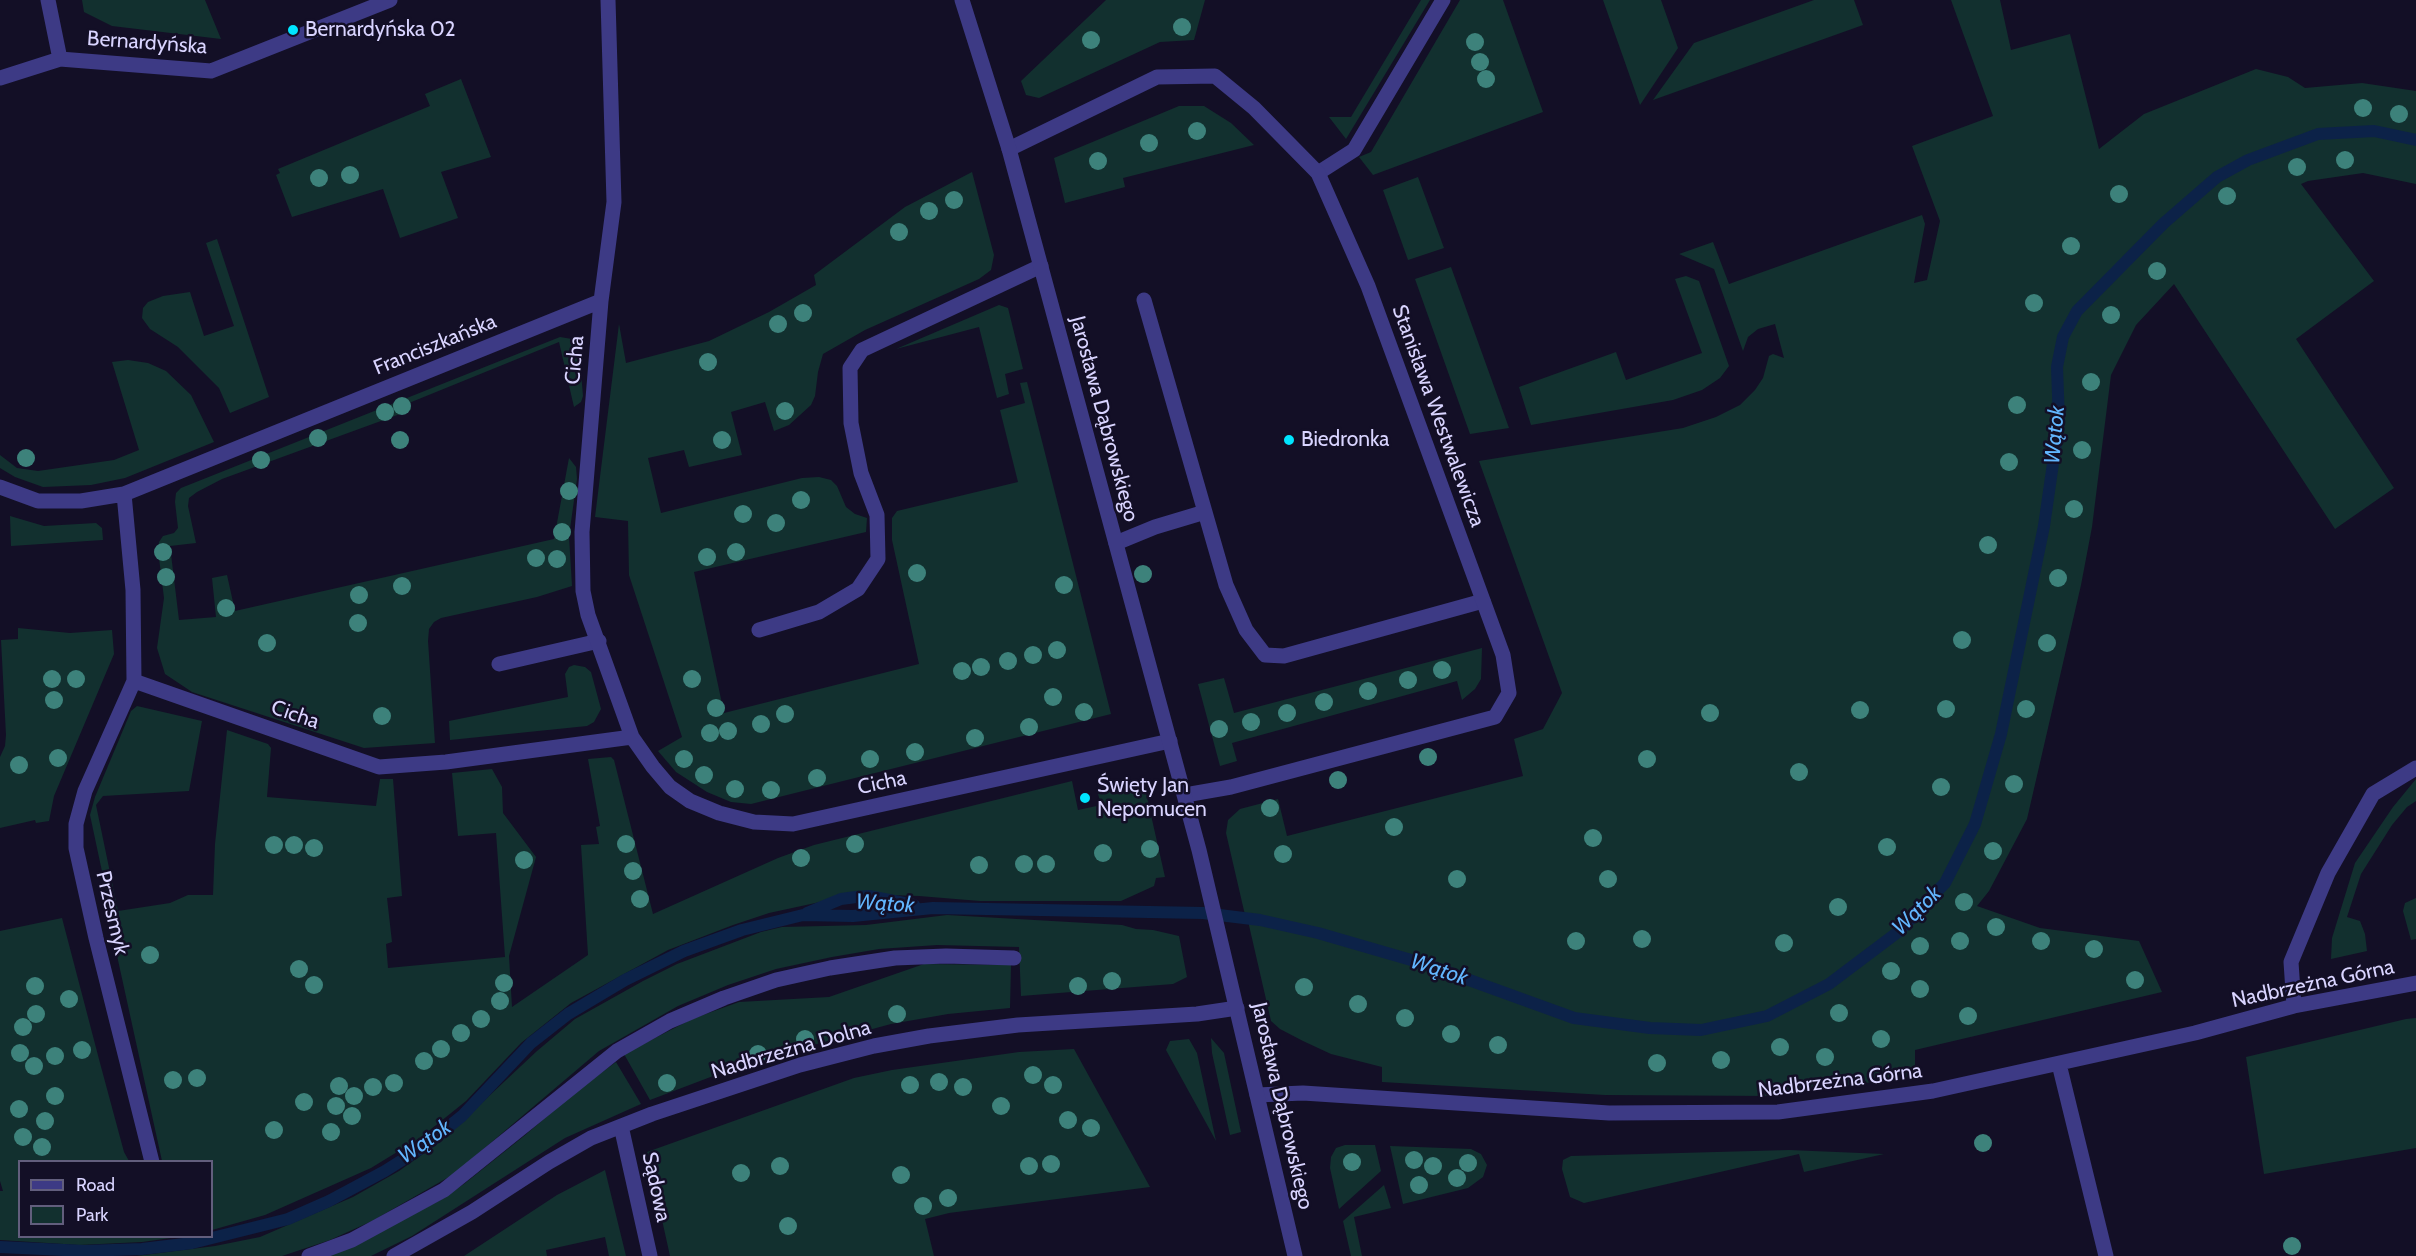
<!DOCTYPE html>
<meta charset="utf-8">
<style>
body{margin:0}
#map{position:relative;width:2416px;height:1256px;overflow:hidden;background:#130f26;font-family:Cabin,sans-serif}
canvas{display:block}
.legend{position:absolute;left:18px;top:1160px;width:195px;height:78px;box-sizing:border-box;background:#130f26;border:2px solid #625e7d;margin:0;padding:8px 10px;list-style:none;font-size:18px;color:#d9d4ff}
.legend li{display:flex;align-items:center;gap:12px;height:30px}
.legend b{width:30px;border:2px solid #625e7d}
</style>
<div id="map">
<canvas width="2416" height="1256"></canvas>
<ul class="legend">
<li><b style="height:8px;background:#3d3a85"></b>Road</li>
<li><b style="height:16px;background:#12302f"></b>Park</li>
</ul>
</div>
<script>
const context = document.querySelector('canvas').getContext('2d');
context.lineJoin = 'round';
function paint(path, color) { context.fillStyle = color; context.fill(path, 'evenodd'); }
const poly = rows => new Path2D(rows.map(r => 'M' + r).join(''));
function strokePath(path, color, width, dash) { context.strokeStyle = color; context.lineWidth = width; context.lineCap = dash ? 'butt' : 'round'; context.setLineDash(dash || []); context.stroke(path); }
function drawText(font, color, halo, rows, align = 'center') {
  context.font = font + ' Cabin,sans-serif'; context.lineWidth = 5; context.setLineDash([]); context.textBaseline = 'middle'; context.strokeStyle = halo; context.fillStyle = color; for (const [text, x, y, turn = 0] of rows) {
    context.save(); context.translate(x, y); context.rotate((+turn || 0) * Math.PI / 180); context.textAlign = isNaN(turn) ? turn : align; if (halo) context.strokeText(text, 0, 0); context.fillText(text, 0, 0); context.restore();
  }
}
const green = poly([
 [82,0,205,0,221,39,112,26,84,12],
 [1106,0,1205,0,1194,40,1160,42,1039,98,1026,95,1021,81],
 [1421,0,1430,0,1346,139,1329,117,1351,117],
 [1460,0,1503,0,1543,112,1373,175,1359,157,1371,152],
 [1603,0,1661,0,1678,48,1640,105],
 [1814,0,1854,0,1863,25,1653,100,1694,43],
 [1951,0,2000,0,2011,50,2070,34,2099,149,2144,114,2256,69,2288,77,2305,88,2362,83,2416,91,2416,137,2374,129,2318,131,2248,157,2214,176,2162,221,2074,310,2060,337,2054,366,2056,422,2041,526,1999,732,1972,824,1943,881,1897,930,1827,982,1765,1014,1702,1028,1651,1025,1575,1015,1500,990,1426,961,1319,930,1245,915,1226,833,1228,820,1240,809,1278,799,1287,836,1523,776,1514,739,1543,729,1562,693,1479,461,1683,428,1716,417,1740,405,1755,390,1763,378,1769,356,1773,354,1784,358,1775,324,1758,329,1748,337,1743,351,1714,269,1679,254,1713,242,1729,284,1922,215,1925,224,1914,283,1927,280,1940,221,1912,146,1993,116],
 [461,79,491,157,441,172,458,218,400,238,383,189,292,217,276,175,280,173,278,169,430,106,425,94],
 [1179,106,1204,106,1231,123,1254,145,1123,178,1125,187,1065,203,1054,158],
 [2375,135,2416,144,2416,184,2363,173,2308,181,2301,184,2374,281,2296,339,2394,488,2335,529,2174,284,2136,325,2111,375,2092,527,2081,585,2027,819,1989,891,1977,906,2040,928,2139,941,2162,992,1915,1050,1915,1076,1773,1096,1605,1095,1382,1082,1382,1067,1331,1054,1303,1041,1280,1029,1271,1021,1248,921,1318,937,1424,967,1498,996,1573,1022,1650,1031,1702,1033,1767,1019,1831,986,1901,934,1948,884,1978,826,2003,736,2047,527,2062,424,2060,367,2067,337,2080,314,2167,226,2221,180,2250,163,2319,138],
 [972,172,994,255,991,270,979,279,865,330,823,354,818,372,815,396,811,405,789,425,774,431,765,402,731,412,742,455,689,467,684,450,648,458,661,513,802,478,819,477,831,480,837,486,846,507,855,514,867,518,866,532,694,572,724,713,919,664,892,540,892,518,897,511,1018,482,1000,410,1025,403,1020,383,1027,382,1111,714,751,804,731,802,707,792,676,772,658,751,682,737,629,575,628,521,595,517,619,324,626,363,709,341,769,312,816,285,814,275,905,207],
 [1418,177,1444,248,1408,260,1383,190],
 [217,239,269,397,230,413,219,388,178,347,150,329,142,318,143,308,148,302,163,296,190,292,204,336,234,326,206,243],
 [1451,267,1509,428,1470,434,1415,279],
 [1686,276,1699,281,1729,366,1720,378,1702,390,1673,400,1531,425,1519,387,1616,352,1626,380,1702,353,1675,279],
 [999,305,1008,308,1023,369,1005,374,1009,394,997,398,979,327,896,349],
 [560,337,572,339,579,349,583,396,581,402,574,407,559,342,409,403,411,410,222,479,197,492,189,498,188,506,196,543,170,546,179,620,216,617,212,578,227,575,235,611,554,539,569,458,576,467,577,479,569,536,572,586,537,597,441,618,434,622,429,629,428,641,435,743,364,748,192,692,165,674,157,648,164,598,158,550,159,542,163,536,174,533,178,528,175,502,176,493,181,488],
 [128,360,148,363,166,371,191,395,214,442,125,478,91,485,43,487,15,477,0,468,0,455,17,468,38,471,114,460,139,450,112,362],
 [10,516,44,526,96,523,102,528,103,540,11,546],
 [18,628,70,633,112,630,114,654,54,796,49,821,36,823,35,820,0,828,0,757,5,746,6,735,1,640,18,639],
 [1482,648,1481,679,1475,689,1462,700,1457,681,1232,743,1237,761,1220,766,1198,684,1224,678,1234,713],
 [574,665,585,667,591,672,601,709,594,722,587,726,450,740,449,721,568,697,565,674,569,667],
 [137,706,202,721,189,791,103,796,96,805,118,911,170,903,188,895,213,895,215,844,227,730,268,744,271,748,267,797,376,806,380,779,393,779,402,896,387,898,392,942,386,944,388,968,505,957,496,833,458,836,452,773,492,769,502,787,503,813,536,857,509,956,512,1007,588,955,581,845,599,844,596,827,600,826,588,759,611,757,614,760,653,914,778,858,814,845,1072,781,1078,810,1101,805,1097,790,1114,785,1126,783,1146,793,1165,877,1156,878,1154,886,1121,901,980,901,919,896,857,894,769,913,733,925,668,950,571,1003,521,1043,466,1101,420,1138,371,1168,265,1215,212,1230,212,1162,162,1161,116,951,123,939,118,912,110,909,90,815,95,797,131,711],
 [2416,779,2416,801,2407,807,2392,825,2361,874,2347,917,2360,921,2365,934,2367,951,2331,959,2332,938,2355,863,2393,807],
 [2416,898,2416,939,2411,940,2403,911,2405,903],
 [947,915,1122,925,1136,929,1153,930,1179,936,1187,977,1173,984,1021,996,1019,947,937,945,879,949,832,957,776,969,728,985,678,1006,599,1051,454,1174,372,1221,330,1240,282,1256,136,1256,215,1246,260,1237,353,1197,399,1171,440,1142,537,1051,575,1019,643,981,677,964,761,932,782,927,866,925],
 [62,918,100,1063,124,1152,129,1161,20,1162,20,1236,178,1237,142,1242,79,1245,0,1240,0,1191,3,1191,0,1181,0,931],
 [924,964,1011,965,1010,1008,948,1014,891,1024,750,1062,650,1100,624,1054,692,1019,739,1002,829,997],
 [2416,1018,2416,1148,2264,1174,2246,1057,2406,1019],
 [1211,1038,1224,1053,1241,1132,1230,1135,1212,1053],
 [1189,1039,1197,1053,1216,1141,1166,1050,1170,1041],
 [1074,1049,1150,1187,949,1213,925,1219,934,1256,670,1256,647,1152,854,1078,892,1070,1019,1052],
 [616,1062,641,1104,565,1138,412,1236,371,1256,326,1256,439,1201,464,1184,524,1136,578,1090],
 [1345,1145,1375,1145,1381,1171,1339,1209,1330,1168,1331,1157,1336,1148],
 [1390,1146,1471,1149,1481,1154,1487,1165,1483,1177,1468,1188,1403,1204],
 [1789,1150,1884,1154,1804,1172,1799,1154,1584,1203,1570,1197,1562,1169,1563,1160,1571,1156],
 [605,1170,626,1256,609,1256,605,1237,546,1250,547,1256,464,1256,557,1195],
 [1384,1185,1391,1208,1354,1217,1362,1256,1351,1256,1343,1221]
]);
const stream = poly([
 [807,913,841,899,856,897,869,896,914,905],
 [0,1247,85,1251,142,1249,192,1243,288,1219,329,1201,385,1171,426,1145,462,1116,531,1043,568,1014,625,980,684,951,742,930,803,915,853,916,933,908,1203,913,1260,920,1318,933,1425,964,1574,1018,1650,1028,1701,1030,1767,1016,1829,984,1898,932,1945,883,1975,824,2001,734,2044,526,2059,422,2057,367,2063,337,2077,311,2164,223,2217,177,2248,160,2318,134,2374,131,2416,140]
]);
const service = poly([
 [1318,173,1354,150,1443,0],
 [1144,300,1226,585,1246,630,1265,655,1284,656,1483,601],
 [1116,543,1155,527,1205,512],
 [759,630,819,612,858,589,878,559,877,515,861,473,851,423,850,368,862,350,1041,266],
 [499,664,599,641]
]);
const pedestrian = poly([
 [309,1256,352,1240,444,1190,617,1051,670,1021,724,998,776,980,830,968,895,958,946,956,1014,958]
]);
const minor = poly([
 [48,0,60,59],
 [608,0,614,202,601,301,582,532,583,591,588,615,632,737,653,767,670,787,690,801,719,813,754,822,793,824,1170,741],
 [0,78,60,59,211,71,390,0],
 [1009,149,1157,77,1215,76,1254,108,1318,173,1368,286,1503,655,1509,693,1495,717,1231,787,1185,795],
 [0,487,38,501,81,501,124,494,601,301],
 [124,494,133,590,134,681,379,767,446,762,632,737],
 [134,681,85,791,76,824,76,848,96,938,152,1162],
 [2294,1006,2291,962,2328,873,2373,794,2416,768],
 [2059,1064,2106,1256],
 [1257,1095,1303,1093,1609,1113,1778,1112,1933,1091,2195,1033,2294,1006,2416,983],
 [621,1126,650,1256],
 [394,1256,472,1212,549,1162,591,1138,652,1114,800,1065,874,1046,929,1036,1018,1025,1197,1014,1237,1008]
]);
const tertiary = poly([
 [962,0,1009,149,1199,850,1295,1256]
]);
const trees = [
 [1182,27],
 [1091,40],
 [1475,42],
 [1480,62],
 [1486,79],
 [2363,108],
 [2399,114],
 [1197,131],
 [1149,143],
 [2345,160],
 [1098,161],
 [2297,167],
 [350,175],
 [319,178],
 [2119,194],
 [2227,196],
 [954,200],
 [929,211],
 [899,232],
 [2071,246],
 [2157,271],
 [2034,303],
 [803,313],
 [2111,315],
 [778,324],
 [708,362],
 [2091,382],
 [2017,405],
 [402,406],
 [785,411],
 [385,412],
 [318,438],
 [400,440],
 [722,440],
 [2082,450],
 [26,458],
 [261,460],
 [2009,462],
 [569,491],
 [801,500],
 [2074,509],
 [743,514],
 [776,523],
 [562,532],
 [1988,545],
 [163,552],
 [736,552],
 [707,557],
 [536,558],
 [557,559],
 [917,573],
 [1143,574],
 [166,577],
 [2058,578],
 [1064,585],
 [402,586],
 [359,595],
 [226,608],
 [358,623],
 [1962,640],
 [267,643],
 [2047,643],
 [1057,650],
 [1033,655],
 [1008,661],
 [981,667],
 [1442,670],
 [962,671],
 [52,679],
 [76,679],
 [692,679],
 [1408,680],
 [1368,691],
 [1053,697],
 [54,700],
 [1324,702],
 [716,708],
 [1946,709],
 [2026,709],
 [1860,710],
 [1084,712],
 [1287,713],
 [1710,713],
 [785,714],
 [382,716],
 [1251,722],
 [761,724],
 [1029,727],
 [1219,729],
 [728,731],
 [710,733],
 [975,738],
 [915,752],
 [1428,757],
 [58,758],
 [684,759],
 [870,759],
 [1647,759],
 [19,765],
 [1799,772],
 [704,775],
 [817,778],
 [1338,780],
 [2014,784],
 [1941,787],
 [735,789],
 [771,790],
 [1270,808],
 [1394,827],
 [1593,838],
 [626,844],
 [855,844],
 [274,845],
 [294,845],
 [1887,847],
 [314,848],
 [1150,849],
 [1993,851],
 [1103,853],
 [1283,854],
 [801,858],
 [524,860],
 [1024,864],
 [1046,864],
 [979,865],
 [633,871],
 [1457,879],
 [1608,879],
 [640,899],
 [1964,902],
 [1838,907],
 [1996,927],
 [1642,939],
 [1576,941],
 [1960,941],
 [2041,941],
 [1784,943],
 [1920,946],
 [2094,949],
 [150,955],
 [299,969],
 [1891,971],
 [2135,980],
 [1112,981],
 [504,983],
 [314,985],
 [35,986],
 [1078,986],
 [1304,987],
 [1920,989],
 [69,999],
 [500,1001],
 [1358,1004],
 [1839,1013],
 [36,1014],
 [897,1014],
 [1968,1016],
 [1405,1018],
 [481,1019],
 [23,1027],
 [461,1033],
 [1451,1034],
 [805,1039],
 [1881,1039],
 [1498,1045],
 [1780,1047],
 [441,1049],
 [82,1050],
 [20,1053],
 [758,1054],
 [55,1056],
 [1825,1057],
 [1721,1060],
 [424,1061],
 [1657,1063],
 [34,1066],
 [1033,1075],
 [197,1078],
 [173,1080],
 [939,1082],
 [394,1083],
 [667,1083],
 [910,1085],
 [1053,1085],
 [339,1086],
 [373,1087],
 [963,1087],
 [55,1096],
 [354,1096],
 [304,1102],
 [336,1106],
 [1001,1106],
 [19,1109],
 [352,1116],
 [1068,1120],
 [45,1121],
 [1091,1128],
 [274,1130],
 [331,1132],
 [23,1137],
 [1983,1143],
 [42,1147],
 [1414,1160],
 [1352,1162],
 [1468,1163],
 [1051,1164],
 [780,1166],
 [1029,1166],
 [1433,1166],
 [741,1173],
 [901,1175],
 [1457,1178],
 [1419,1185],
 [948,1198],
 [923,1206],
 [788,1226],
 [2292,1246]
];
const markers = [
 [293,30,6,"#00e5ff"],
 [1289,440,6,"#00e5ff"],
 [1085,798,6,"#00e5ff"]
];
const poiNames = [
 ["Bernardyńska 02",305,30],
 ["Biedronka",1301,440],
 ["Święty Jan",1097,786],
 ["Nepomucen",1097,810]
];
const streetNames = [
 ["Bernardyńska",147,43,4],
 ["Franciszkańska",435,345,-22],
 ["Cicha",575,360,-85],
 ["Stanisława Westwalewicza",1438,416,70],
 ["Jarosława Dąbrowskiego",1104,419,75],
 ["Cicha",295,715,19],
 ["Cicha",882,783,-12],
 ["Przesmyk",112,913,77],
 ["Nadbrzeżna Górna",2313,984,-12],
 ["Nadbrzeżna Dolna",791,1050,-16],
 ["Nadbrzeżna Górna",1840,1081,-7],
 ["Jarosława Dąbrowskiego",1282,1106,77],
 ["Sądowa",656,1187,78]
];
const waterNames = [
 ["Wątok",2055,435,-85],
 ["Wątok",885,904,4],
 ["Wątok",1917,911,-45],
 ["Wątok",1439,970,18],
 ["Wątok",425,1142,-35]
];
paint(green, '#12302f');
strokePath(stream, '#0c2248', 12);
strokePath(service, '#3d3a85', 15);
strokePath(pedestrian, '#3d3a85', 15);
strokePath(minor, '#3d3a85', 15);
strokePath(tertiary, '#3d3a85', 15);
context.fillStyle = '#3d827b';
for (const [x, y] of trees) { context.beginPath(); context.arc(x, y, 9, 0, 2 * Math.PI); context.fill(); }
for (const [x, y, r, color] of markers) { const dot = new Path2D(); dot.arc(x, y, r, 0, 2 * Math.PI); context.fillStyle = color; context.fill(dot); strokePath(dot, '#130f26', 2); }
drawText('21px', '#d9d4ff', '#130f26', poiNames, 'left');
drawText('21px', '#d9d4ff', '#130f26', streetNames);
drawText('italic 22px', '#62b6ff', '#130f26', waterNames);
</script>
